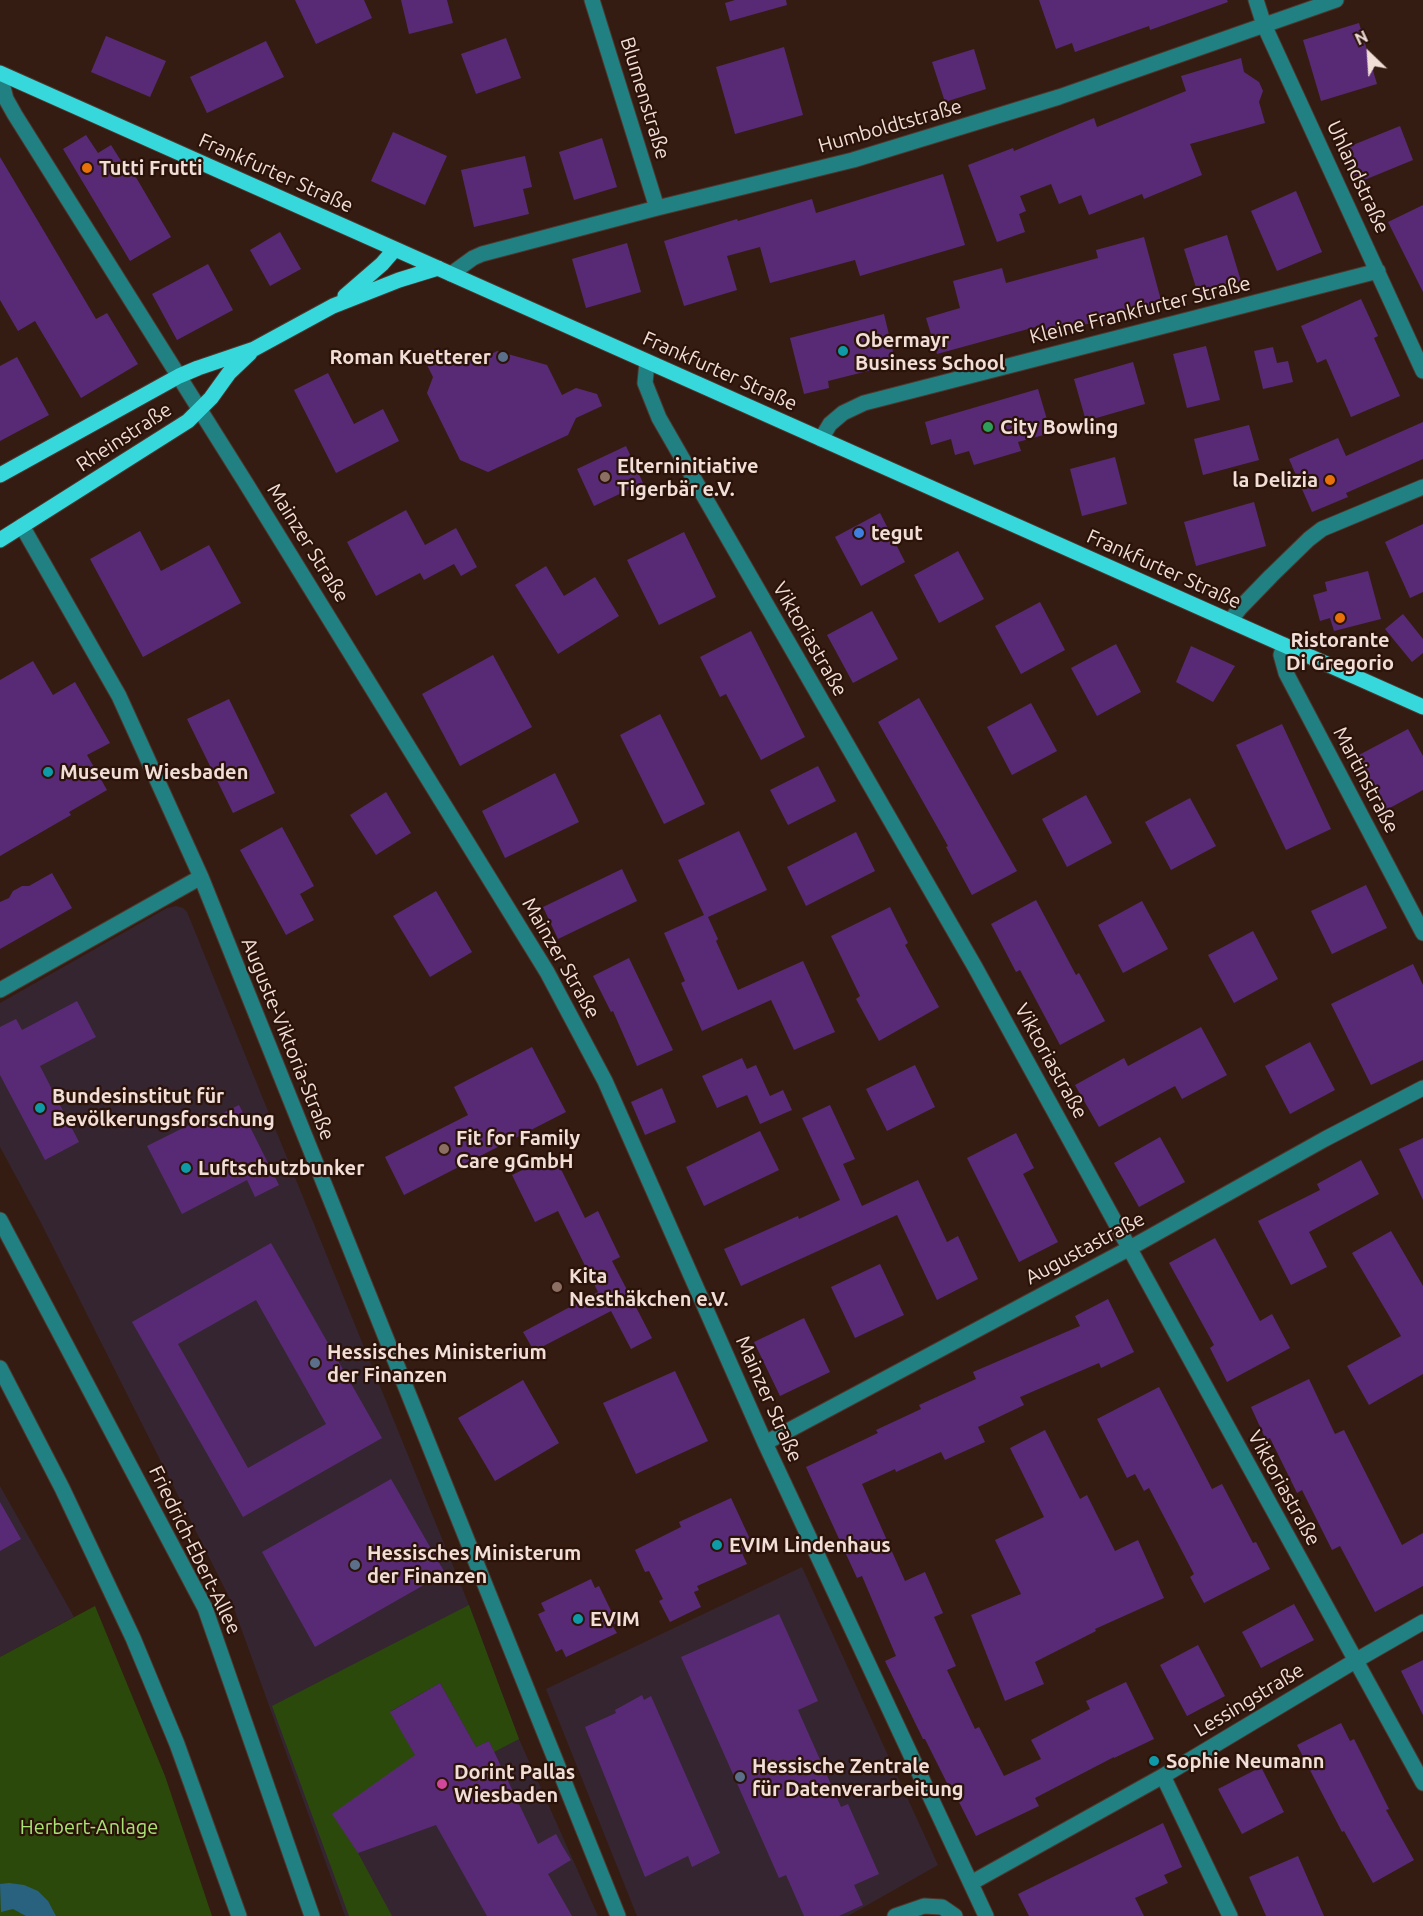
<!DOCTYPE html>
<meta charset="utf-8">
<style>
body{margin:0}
#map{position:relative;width:1423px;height:1916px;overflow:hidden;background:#351c12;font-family:Ubuntu,sans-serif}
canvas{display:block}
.north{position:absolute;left:1339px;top:24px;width:60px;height:60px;-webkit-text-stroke:4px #2b1309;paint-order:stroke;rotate:335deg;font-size:16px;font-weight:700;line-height:24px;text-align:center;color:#f0ded7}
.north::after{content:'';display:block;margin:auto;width:21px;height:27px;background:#f0ded7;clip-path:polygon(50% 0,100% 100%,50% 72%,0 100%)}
</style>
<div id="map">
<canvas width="1423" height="1916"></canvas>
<div class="north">N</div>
</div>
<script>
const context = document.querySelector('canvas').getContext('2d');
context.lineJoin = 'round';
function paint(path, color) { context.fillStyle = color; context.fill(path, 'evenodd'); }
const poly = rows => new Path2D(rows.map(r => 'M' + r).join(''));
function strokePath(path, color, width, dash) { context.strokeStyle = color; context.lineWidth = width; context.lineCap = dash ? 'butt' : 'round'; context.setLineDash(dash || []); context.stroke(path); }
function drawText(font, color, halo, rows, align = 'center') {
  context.font = font + ' Ubuntu,sans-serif'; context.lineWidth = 4.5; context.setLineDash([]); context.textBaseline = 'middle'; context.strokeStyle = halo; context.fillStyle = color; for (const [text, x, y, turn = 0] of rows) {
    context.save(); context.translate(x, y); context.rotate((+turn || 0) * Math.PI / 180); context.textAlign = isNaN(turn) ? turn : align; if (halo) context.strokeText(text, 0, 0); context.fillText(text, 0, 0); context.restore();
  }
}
const commercial = poly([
 [176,906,183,908,187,912,469,1605,519,1739,598,1916,345,1916,232,1603,39,1219,0,1147,0,1003,167,908],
 [0,1486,74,1617,0,1657],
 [802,1567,938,1865,848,1916,637,1916,546,1689]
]);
const green = poly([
 [469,1605,519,1739,494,1752,489,1741,476,1747,440,1683,391,1711,415,1755,358,1853,392,1916,349,1916,272,1706],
 [95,1606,165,1776,212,1916,0,1916,0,1657]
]);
const water = poly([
 [9,1883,24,1885,38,1891,48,1901,56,1916,26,1916,13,1909,1,1912,0,1884]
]);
const building = poly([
 [295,0,364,0,372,18,316,44],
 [401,0,447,0,453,23,409,34],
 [735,0,786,0,787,5,730,21,725,3],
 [1039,0,1227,0,1228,2,1150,30,1149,26,1075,52,1072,43,1056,49],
 [1359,23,1377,84,1321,101,1303,40],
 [106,36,166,61,150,97,91,72],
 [506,38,521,78,476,94,461,54],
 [266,41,284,77,207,113,190,77],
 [784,47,803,115,735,134,716,67],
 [974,49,986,89,945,102,932,62],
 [1241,58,1244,72,1259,82,1263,91,1259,102,1265,123,1190,144,1202,175,1144,199,1142,194,1089,215,1081,195,1059,204,1051,184,1020,196,1026,211,1019,214,1025,232,997,242,968,165,1013,148,1014,151,1094,118,1097,127,1186,91,1181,76],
 [1400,126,1413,160,1357,183,1343,149],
 [393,132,447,156,425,205,371,181],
 [86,135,98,153,111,145,123,164,127,162,171,237,130,261,63,149],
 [602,138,617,187,574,200,559,152],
 [525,156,532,187,523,189,529,214,474,227,461,170],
 [0,157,96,319,107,313,138,364,81,398,35,321,18,331,0,300],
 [943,174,965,245,860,276,855,260,770,283,760,247,727,256,737,290,684,306,664,241,737,219,738,221,812,199,816,213],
 [1296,191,1322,252,1277,271,1251,211],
 [1423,205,1423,292,1388,222],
 [280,232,301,269,270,286,250,250],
 [1227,235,1241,281,1198,294,1184,249],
 [1144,237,1162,304,1042,336,1039,326,937,354,926,318,960,308,953,281,1002,268,1006,283,1098,258,1096,250],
 [627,243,641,292,586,308,572,259],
 [208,264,233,310,177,340,152,294],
 [1361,299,1378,336,1374,338,1400,396,1351,417,1326,359,1317,363,1301,326],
 [884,314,896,364,828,381,829,388,804,394,790,338],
 [1206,346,1220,400,1187,408,1173,354],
 [1273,347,1277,363,1288,361,1293,382,1263,389,1254,351],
 [433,350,479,361,497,351,547,365,562,395,576,388,597,394,602,406,576,418,568,435,488,472,460,460,427,393,433,377,422,355],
 [17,357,49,415,0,441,0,366],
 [1133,362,1145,404,1086,421,1074,379],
 [328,373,354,424,383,409,399,441,336,473,294,390],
 [1038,389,1051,433,1018,442,1021,451,974,465,969,451,955,455,951,439,931,445,925,422],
 [1423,422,1423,459,1346,493,1348,497,1312,512,1289,459,1338,438,1346,456],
 [1249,425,1259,460,1203,475,1194,439],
 [626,446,643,483,594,506,577,469],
 [1115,457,1127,504,1082,516,1070,469],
 [1254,502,1266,546,1196,566,1184,522],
 [406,510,425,545,456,528,477,567,461,576,454,564,424,580,420,573,376,596,347,542],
 [880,513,905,562,861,586,835,537],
 [1423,524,1423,592,1410,598,1385,542],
 [140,531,161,571,209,545,241,603,143,657,90,559],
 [684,532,716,597,659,625,627,560],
 [958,551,984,599,939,623,914,575],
 [546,566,564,596,595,577,619,616,558,654,515,585],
 [1368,571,1381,619,1334,631,1330,618,1320,621,1313,595,1327,591,1325,582],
 [1040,602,1065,650,1021,674,995,626],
 [872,611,898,659,853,683,827,635],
 [1403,614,1423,639,1423,653,1412,662,1385,629],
 [751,631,805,737,761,760,726,694,720,697,700,657],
 [1116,644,1141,692,1097,716,1071,668],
 [1191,646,1235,666,1213,702,1176,682],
 [493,655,532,727,460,766,422,694],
 [33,661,53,695,75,682,110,743,87,755,107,790,69,812,71,815,0,856,0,680],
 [919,698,1017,871,972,895,946,847,948,846,878,722],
 [229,699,275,793,233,813,187,719],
 [1031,703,1057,751,1012,775,987,727],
 [660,714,705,804,664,824,620,735],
 [1282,724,1331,829,1286,850,1236,745],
 [1408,729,1423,756,1423,790,1386,810,1357,756],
 [818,766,836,801,788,825,770,790],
 [555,773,579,822,505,858,482,811],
 [386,792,411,833,376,855,350,815],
 [1086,795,1112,843,1067,867,1042,819],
 [1190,798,1216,846,1171,870,1145,822],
 [282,827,314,886,300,894,314,920,286,935,240,850],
 [739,831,767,890,708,917,718,939,716,941,738,990,803,961,835,1032,794,1050,771,1000,702,1031,681,983,685,981,664,933,704,915,678,860],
 [856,832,875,871,806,906,787,867],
 [622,869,637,901,558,939,543,907],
 [52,873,72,908,0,949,0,902,9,898,13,891,22,886,29,886],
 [1366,885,1387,928,1332,954,1311,911],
 [436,891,472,952,430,977,393,916],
 [1036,900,1076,975,1079,973,1105,1021,1060,1045,1020,970,1016,972,991,924],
 [1142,901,1168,949,1123,973,1098,925],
 [890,907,908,943,905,945,939,1007,879,1041,856,999,860,996,831,936],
 [1253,931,1278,979,1234,1003,1208,955],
 [629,958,673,1050,637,1066,613,1011,611,1012,593,976],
 [1413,964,1423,985,1423,1060,1371,1085,1331,1004],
 [77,1001,96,1037,40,1066,79,1142,45,1160,0,1075,0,1027,16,1019,22,1030],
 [1201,1027,1227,1075,1182,1099,1175,1086,1099,1127,1075,1085,1124,1058,1128,1066],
 [1310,1042,1335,1090,1290,1114,1265,1066],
 [532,1047,566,1112,404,1195,385,1157,468,1115,454,1087],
 [742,1058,747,1069,756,1065,770,1096,783,1090,792,1110,760,1124,747,1095,717,1108,702,1076],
 [915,1065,935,1107,887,1131,866,1089],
 [662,1088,676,1122,645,1135,631,1102],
 [239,1105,279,1185,255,1197,247,1180,182,1214,147,1146,191,1124,193,1128],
 [830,1105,855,1159,843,1164,862,1206,918,1180,947,1242,958,1236,978,1279,937,1300,897,1215,741,1286,724,1249,798,1216,799,1219,840,1200,802,1118],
 [760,1131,779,1170,704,1206,686,1167],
 [1016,1133,1034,1168,1023,1174,1058,1242,1019,1262,967,1158],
 [1160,1137,1185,1182,1139,1207,1114,1163],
 [1423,1138,1423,1200,1399,1149],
 [554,1155,585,1218,598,1211,620,1257,612,1261,652,1338,631,1349,611,1311,534,1351,523,1332,598,1292,558,1211,535,1222,512,1175],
 [1361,1160,1379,1194,1309,1232,1327,1267,1291,1285,1258,1221,1320,1190,1317,1184],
 [1391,1231,1423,1286,1423,1374,1369,1405,1347,1366,1401,1336,1352,1253],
 [1215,1238,1260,1321,1272,1314,1290,1348,1227,1382,1210,1348,1214,1345,1169,1263],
 [271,1243,382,1438,243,1517,132,1322],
 [256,1300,326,1424,248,1468,178,1344],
 [880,1264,904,1315,855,1338,831,1287],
 [1108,1299,1134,1352,1101,1368,1099,1363,1020,1397,1024,1405,978,1427,985,1442,945,1460,941,1452,896,1472,895,1469,862,1484,905,1581,925,1572,943,1613,934,1617,956,1666,947,1670,975,1729,979,1727,1004,1776,1041,1759,1031,1740,1090,1709,1086,1701,1126,1682,1154,1739,1114,1758,1114,1757,1035,1798,1039,1806,976,1836,950,1784,948,1785,925,1739,923,1739,885,1661,896,1656,862,1576,857,1578,806,1467,878,1433,876,1430,921,1409,919,1405,976,1379,973,1372,1080,1326,1075,1316],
 [804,1318,830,1372,780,1396,754,1342],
 [675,1371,708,1441,636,1474,603,1403],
 [1309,1379,1335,1434,1344,1430,1402,1545,1423,1533,1423,1586,1375,1612,1340,1546,1332,1550,1302,1490,1297,1493,1270,1438,1266,1440,1251,1407],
 [523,1380,559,1443,495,1481,458,1418],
 [1159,1387,1212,1489,1222,1484,1253,1543,1256,1542,1270,1569,1204,1603,1190,1577,1194,1574,1149,1488,1144,1491,1135,1474,1127,1478,1097,1419],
 [1045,1430,1080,1499,1087,1495,1115,1551,1138,1540,1164,1598,1095,1629,1096,1631,1035,1662,1044,1684,1005,1701,971,1615,1021,1594,995,1540,1044,1517,1010,1448],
 [391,1479,445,1573,315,1647,262,1552],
 [731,1498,749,1537,742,1553,747,1564,697,1586,699,1590,694,1592,701,1607,670,1622,659,1601,663,1599,649,1571,645,1572,635,1550,681,1527,679,1522],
 [0,1502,21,1539,0,1551],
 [591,1579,595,1588,599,1586,617,1623,612,1625,617,1633,566,1657,562,1649,556,1652,538,1614,545,1611,541,1603],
 [1294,1604,1314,1640,1261,1668,1242,1632],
 [779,1614,818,1701,798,1710,841,1807,848,1804,879,1874,854,1885,863,1905,839,1916,804,1916,786,1875,779,1878,681,1657],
 [1198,1645,1225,1696,1187,1716,1160,1665],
 [1423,1660,1423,1715,1401,1671],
 [440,1683,476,1747,489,1741,538,1844,556,1834,563,1847,571,1860,548,1874,572,1916,487,1916,436,1825,358,1853,332,1814,415,1755,390,1712],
 [642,1695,644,1700,651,1696,720,1853,692,1867,688,1856,645,1877,585,1727,616,1713,615,1710],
 [1341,1723,1350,1741,1354,1739,1389,1809,1386,1810,1414,1860,1373,1883,1344,1831,1342,1832,1297,1745],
 [1261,1767,1284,1812,1242,1834,1218,1789],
 [1163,1823,1182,1867,1164,1875,1168,1883,1135,1898,1144,1916,1029,1916,1018,1894],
 [1298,1856,1324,1916,1266,1916,1249,1877]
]);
const minor = poly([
 [592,0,657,208],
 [1256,0,1264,25,1423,371],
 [0,75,6,99,15,115,247,485,547,972,605,1081,765,1443,986,1916],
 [451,274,473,258,482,254,657,208,853,160,1059,97,1336,0],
 [647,362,645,383,659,418,975,967,1423,1783],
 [821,439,830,424,843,413,864,403,1378,271],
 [22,526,119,696,201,877,618,1916],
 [1230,621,1240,608,1271,576,1309,539,1322,529,1423,487],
 [1284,645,1281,655,1286,673,1423,933],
 [0,990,201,877],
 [0,1220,205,1608,312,1916],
 [0,1368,62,1488,133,1638,177,1744,239,1916],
 [765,1443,1130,1248,1325,1139,1423,1088],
 [1163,1776,1230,1916],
 [971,1883,1163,1776,1355,1661,1423,1622],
 [895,1916,924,1906,942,1907,955,1916]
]);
const major = poly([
 [0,73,1423,707],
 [345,296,382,264,395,249],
 [0,475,179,376,198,368,254,349,333,306,399,280,438,268],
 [0,540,188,421,211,398,229,373,250,353]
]);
const markers = [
 [87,168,6,"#e8710a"],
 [843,351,6,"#0f9aa8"],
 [503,357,6,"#5c6f8a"],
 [988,427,6,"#2e9e5b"],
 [605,477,6,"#8d6e63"],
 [1330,480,6,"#e8710a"],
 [859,533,6,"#3f7fe0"],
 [1340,618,6,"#e8710a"],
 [48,772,6,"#0f9aa8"],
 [40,1108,6,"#0f9aa8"],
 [444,1149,6,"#8d6e63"],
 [186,1168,6,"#0f9aa8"],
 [557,1287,6,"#8d6e63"],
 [315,1363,6,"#5c6f8a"],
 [717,1545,6,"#0f9aa8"],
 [355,1565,6,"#5c6f8a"],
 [578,1619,6,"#0f9aa8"],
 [1154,1761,6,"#0f9aa8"],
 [740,1777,6,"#5c6f8a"],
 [442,1784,6,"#d1479c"]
];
const streetNames = [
 ["Blumenstraße",645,98,73],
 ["Humboldtstraße",890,126,-16],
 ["Frankfurter Straße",276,173,24],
 ["Uhlandstraße",1358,177,65],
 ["Kleine Frankfurter Straße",1140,310,-14],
 ["Frankfurter Straße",720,371,24],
 ["Rheinstraße",124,437,-33],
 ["Mainzer Straße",308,543,58],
 ["Frankfurter Straße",1164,569,24],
 ["Viktoriastraße",810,639,60],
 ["Martinstraße",1366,780,62],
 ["Mainzer Straße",561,958,60],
 ["Auguste-Viktoria-Straße",288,1039,68],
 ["Viktoriastraße",1051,1061,61],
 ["Augustastraße",1085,1248,-28],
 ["Mainzer Straße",769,1399,66],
 ["Viktoriastraße",1284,1488,61],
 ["Friedrich-Ebert-Allee",195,1550,64],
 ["Lessingstraße",1249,1700,-31]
];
const poiNames = [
 ["Tutti Frutti",99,168],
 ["Obermayr",855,340],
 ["Business School",855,363],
 ["Roman Kuetterer",491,357,"right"],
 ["City Bowling",1000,427],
 ["Elterninitiative",617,466],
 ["Tigerbär e.V.",617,489],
 ["la Delizia",1318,480,"right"],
 ["tegut",871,533],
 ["Ristorante",1340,640,"center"],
 ["Di Gregorio",1340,663,"center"],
 ["Museum Wiesbaden",60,772],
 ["Bundesinstitut für",52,1096],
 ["Bevölkerungsforschung",52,1119],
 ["Fit for Family",456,1138],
 ["Care gGmbH",456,1161],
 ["Luftschutzbunker",198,1168],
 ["Kita",569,1276],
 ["Nesthäkchen e.V.",569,1299],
 ["Hessisches Ministerium",327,1352],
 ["der Finanzen",327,1375],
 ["EVIM Lindenhaus",729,1545],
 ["Hessisches Ministerum",367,1553],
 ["der Finanzen",367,1576],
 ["EVIM",590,1619],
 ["Sophie Neumann",1166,1761],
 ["Hessische Zentrale",752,1766],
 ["für Datenverarbeitung",752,1789],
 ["Dorint Pallas",454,1772],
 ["Wiesbaden",454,1795]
];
const parkNames = [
 ["Herbert-Anlage",89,1827]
];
paint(commercial, '#352531');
paint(green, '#2c490c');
paint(water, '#29627f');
paint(building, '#582a75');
strokePath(minor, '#4f372e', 17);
strokePath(major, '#4f372e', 17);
strokePath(minor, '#218082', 15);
strokePath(major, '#36d8dc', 15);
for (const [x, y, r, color] of markers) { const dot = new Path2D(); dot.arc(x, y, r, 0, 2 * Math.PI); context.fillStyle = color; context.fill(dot); strokePath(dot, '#2b1309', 2); }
drawText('20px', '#f0ded7', '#2b1309', streetNames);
drawText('bold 20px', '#f0ded7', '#2b1309', poiNames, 'left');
drawText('20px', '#a7e474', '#2b1309', parkNames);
</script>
